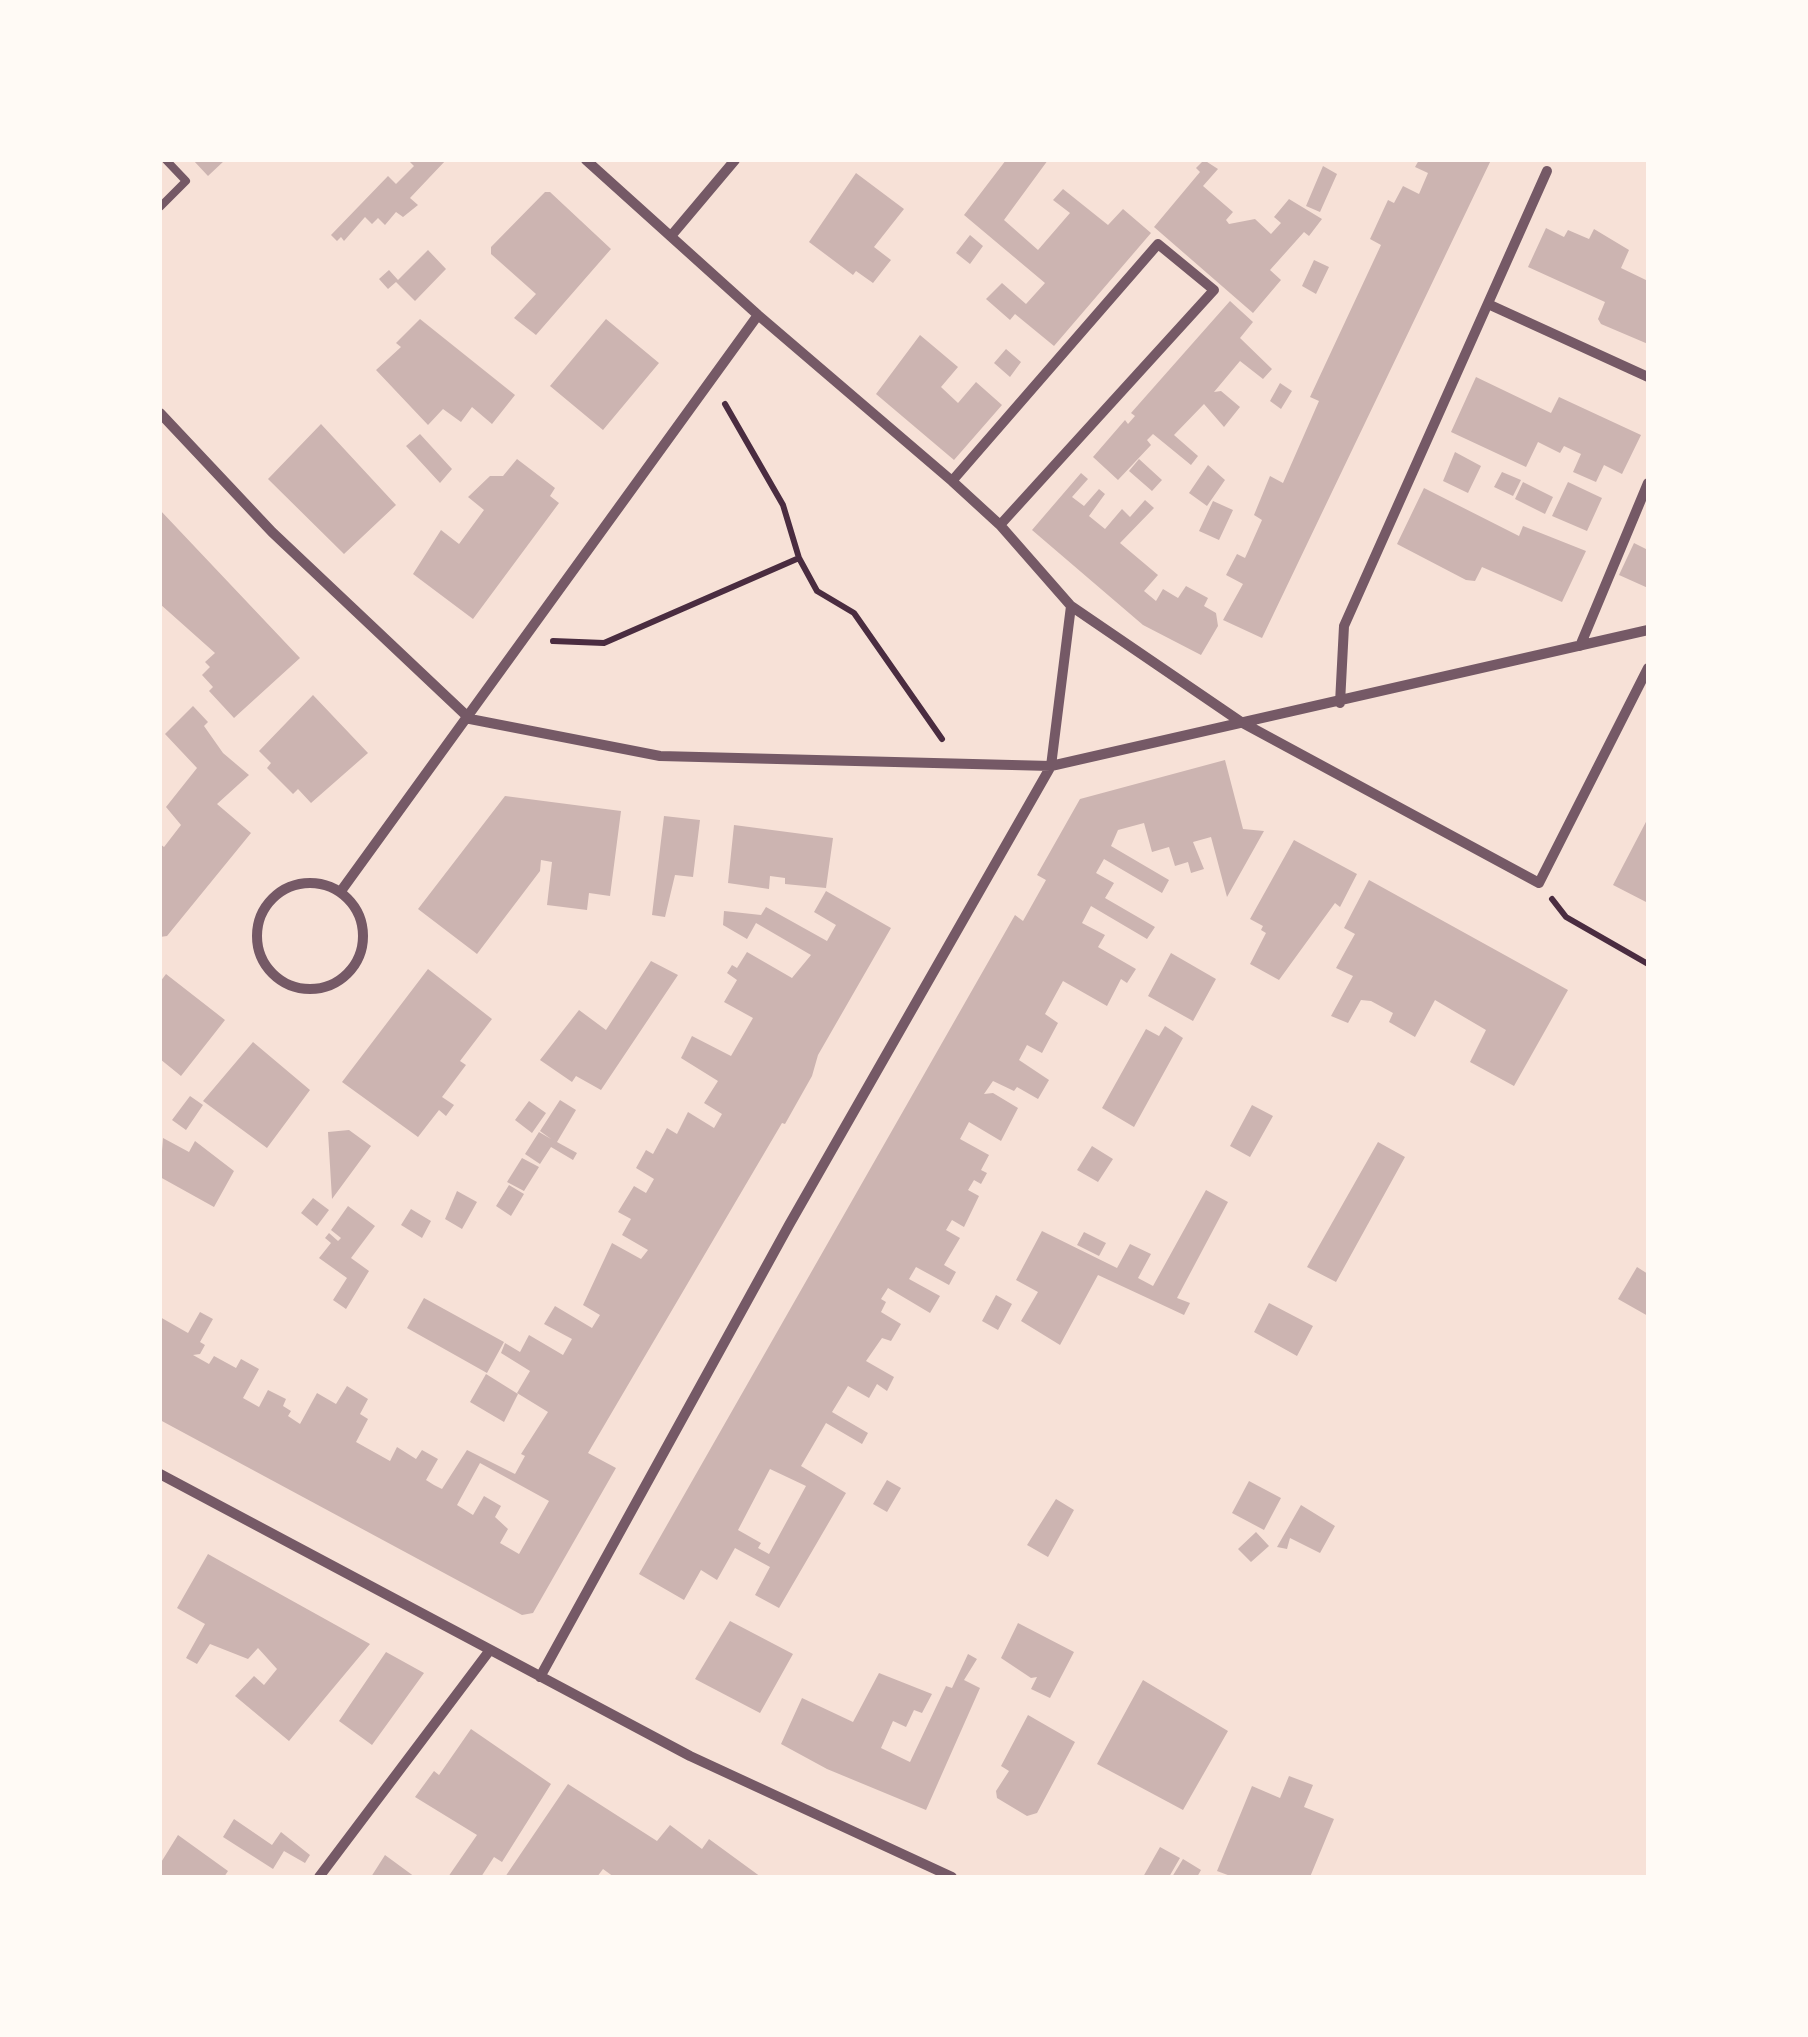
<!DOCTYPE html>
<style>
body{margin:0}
#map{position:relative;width:1808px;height:2037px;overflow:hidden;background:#f7e1d7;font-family:"Public Sans",sans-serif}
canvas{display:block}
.frame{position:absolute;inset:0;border:162px solid #fffaf5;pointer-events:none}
</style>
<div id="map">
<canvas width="1808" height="2037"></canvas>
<div class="frame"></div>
</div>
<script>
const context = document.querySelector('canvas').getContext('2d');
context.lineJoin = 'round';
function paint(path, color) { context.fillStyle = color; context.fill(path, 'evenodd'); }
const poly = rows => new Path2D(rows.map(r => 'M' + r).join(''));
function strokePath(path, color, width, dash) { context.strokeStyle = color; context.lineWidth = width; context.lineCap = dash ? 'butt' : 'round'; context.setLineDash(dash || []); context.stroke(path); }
const building = poly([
 [193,160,225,160,208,176],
 [408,160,446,160,410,198,418,205,403,217,396,212,385,225,378,218,372,224,365,217,344,241,341,237,337,241,331,235,388,176,396,184,414,166],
 [1006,160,1048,160,1004,220,1038,250,1070,213,1053,200,1063,189,1108,225,1123,209,1151,233,1054,346,1015,314,1010,320,986,299,1002,283,1026,304,1045,283,964,215],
 [1204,160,1218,169,1203,186,1233,212,1226,220,1229,224,1255,219,1271,234,1281,223,1274,217,1289,199,1322,219,1309,236,1304,232,1270,270,1281,280,1253,313,1154,227,1200,172,1196,168],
 [1419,160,1491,160,1262,638,1223,620,1243,584,1226,575,1237,554,1245,558,1262,520,1254,515,1270,476,1283,483,1319,401,1310,397,1381,245,1370,239,1388,200,1394,203,1403,186,1419,194,1428,173,1415,167],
 [1323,166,1337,174,1320,212,1306,206],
 [856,173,904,209,874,247,891,260,873,283,856,271,853,275,809,242],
 [545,192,550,192,611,249,536,335,514,318,536,294,491,254,491,247],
 [1546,228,1564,237,1568,230,1589,239,1594,229,1629,250,1621,268,1648,281,1648,344,1601,324,1598,319,1605,302,1528,267],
 [970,235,983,246,970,264,956,253],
 [428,250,446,269,415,301,396,282,388,289,379,279,389,270,398,280],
 [1314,260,1329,267,1316,294,1302,286],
 [1230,301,1253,322,1240,338,1272,369,1263,379,1240,361,1214,392,1221,391,1240,407,1224,427,1204,404,1174,435,1198,456,1191,465,1153,434,1147,440,1151,445,1118,480,1093,457,1125,420,1128,424,1135,416,1131,413],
 [420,319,515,395,492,424,472,407,461,422,443,409,428,425,376,370,401,347,396,343],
 [606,319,659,363,603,430,550,386],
 [920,335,958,367,941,387,958,403,976,382,1002,405,954,460,876,394],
 [1006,349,1021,362,1010,377,994,363],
 [1476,377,1551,413,1559,397,1641,435,1622,474,1604,465,1596,482,1573,472,1581,454,1564,446,1560,453,1538,442,1526,467,1451,432],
 [1280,383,1292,391,1281,409,1270,401],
 [321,424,396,505,344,554,268,479],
 [420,434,452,469,440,483,406,446],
 [1455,452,1481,466,1468,493,1443,481],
 [517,459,555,488,550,496,559,503,473,619,413,574,441,530,459,544,484,510,468,497,490,476,503,476],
 [1139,459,1162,480,1152,491,1129,471],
 [1208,465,1225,480,1207,506,1189,493],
 [1502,472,1521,480,1513,496,1494,487],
 [1081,473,1088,479,1072,497,1084,506,1099,489,1105,494,1089,516,1105,529,1122,509,1130,517,1145,500,1154,508,1120,543,1158,575,1144,591,1156,601,1163,589,1178,598,1186,586,1208,598,1204,606,1216,613,1218,626,1201,655,1143,625,1032,530],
 [1523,482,1553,497,1545,514,1515,499],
 [1568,482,1602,498,1587,531,1552,516],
 [1424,488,1519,536,1523,526,1586,551,1562,602,1482,567,1475,581,1466,580,1397,544],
 [1213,501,1233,510,1219,540,1199,531],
 [160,510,300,658,234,718,209,691,213,687,202,675,210,667,205,662,215,653,160,604],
 [1634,543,1648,550,1648,588,1619,575],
 [313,695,368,753,311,803,298,789,293,794,267,768,271,763,259,751],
 [193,706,208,722,204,726,223,753,249,775,217,804,251,833,167,936,160,937,160,844,164,847,181,825,166,807,197,768,165,734],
 [1225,760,1243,829,1264,831,1227,897,1211,837,1193,842,1204,869,1191,873,1188,862,1175,866,1169,847,1152,852,1144,823,1118,830,1111,846,1169,880,1162,893,1104,859,1096,873,1114,883,1105,898,1155,927,1147,939,1091,906,1082,923,1105,935,1098,947,1136,969,1127,983,1121,979,1107,1006,1063,981,1045,1014,1058,1023,1042,1053,1027,1045,1019,1060,1049,1080,1038,1099,1017,1087,1014,1091,993,1081,984,1094,993,1093,1018,1108,1001,1141,969,1122,960,1139,989,1155,981,1170,987,1173,981,1184,974,1180,968,1190,979,1196,964,1227,952,1220,946,1230,960,1238,944,1265,956,1272,949,1285,916,1267,909,1279,940,1296,930,1313,888,1288,881,1299,886,1302,881,1312,901,1324,891,1341,882,1338,866,1361,894,1377,887,1391,877,1384,869,1398,848,1386,832,1412,868,1433,862,1444,826,1423,801,1466,846,1493,779,1608,755,1595,770,1567,735,1548,717,1580,701,1570,684,1600,639,1574,1015,915,1023,921,1046,880,1037,875,1080,799],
 [770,1469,806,1486,769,1554,758,1548,761,1543,738,1530],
 [505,796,621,811,610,896,589,893,587,910,547,905,552,862,541,860,540,871,477,954,418,909],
 [664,816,700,820,693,877,675,875,665,917,652,915],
 [1648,818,1648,903,1613,885],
 [734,825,833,838,826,888,785,884,785,878,770,876,769,889,728,883],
 [1294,840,1357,874,1340,907,1335,903,1279,980,1250,964,1266,933,1261,930,1263,926,1250,919],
 [1369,880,1568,990,1514,1086,1470,1062,1486,1030,1435,1000,1415,1037,1389,1022,1393,1013,1371,1001,1361,1000,1348,1023,1331,1016,1353,976,1336,968,1355,934,1344,928],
 [826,891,891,928,818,1055,812,1076,785,1124,782,1123,588,1453,616,1468,533,1613,522,1615,160,1420,160,1317,188,1333,200,1312,213,1319,200,1342,205,1345,200,1354,193,1355,209,1364,214,1356,236,1368,241,1359,259,1369,243,1398,259,1407,268,1390,286,1399,283,1406,291,1411,288,1416,300,1424,317,1393,336,1404,347,1386,368,1399,360,1414,368,1419,356,1442,390,1461,397,1447,416,1459,422,1450,438,1459,426,1480,434,1485,442,1489,467,1450,515,1474,525,1456,521,1454,548,1412,517,1393,530,1371,501,1353,505,1343,520,1352,529,1335,563,1355,572,1339,544,1324,555,1306,592,1328,600,1315,583,1305,612,1243,641,1259,648,1250,622,1235,631,1219,618,1212,634,1186,646,1193,654,1179,636,1168,646,1150,653,1154,667,1128,677,1134,688,1112,714,1128,722,1114,704,1103,718,1081,681,1058,692,1036,731,1056,753,1018,724,1002,737,980,727,973,732,965,737,968,747,952,792,978,811,955,756,923,747,939,723,925,724,911,761,915,766,907,827,941,836,925,814,912],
 [480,1463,549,1501,519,1554,500,1543,508,1529,495,1517,501,1506,484,1496,473,1515,457,1505],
 [1171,953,1216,979,1193,1021,1148,996],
 [651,961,678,975,601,1090,576,1076,572,1082,540,1060,579,1010,606,1030],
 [428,969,492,1019,460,1061,466,1065,442,1097,454,1105,446,1116,439,1110,418,1137,342,1082],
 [166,974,225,1020,181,1076,160,1059,160,982],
 [1165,1026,1183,1038,1134,1127,1102,1108,1146,1029,1159,1036],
 [253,1042,310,1090,267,1148,203,1101],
 [190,1096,203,1105,186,1130,172,1120],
 [560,1100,576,1110,557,1142,577,1153,573,1160,551,1147,540,1164,525,1154,539,1132,551,1139,540,1131],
 [529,1101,546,1113,532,1133,515,1120],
 [1252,1105,1273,1116,1250,1157,1230,1146],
 [349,1130,371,1146,332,1199,328,1132],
 [163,1138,189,1152,195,1141,234,1171,214,1207,160,1177],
 [1378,1142,1405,1157,1336,1282,1307,1267],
 [1092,1146,1113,1159,1098,1182,1077,1170],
 [522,1158,539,1167,524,1191,507,1182],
 [509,1185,524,1194,511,1216,496,1206],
 [1206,1190,1228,1202,1177,1298,1190,1303,1184,1315,1098,1275,1060,1345,1021,1321,1038,1292,1016,1280,1042,1231,1117,1268,1130,1244,1151,1254,1138,1278,1153,1286],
 [457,1191,477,1202,462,1229,445,1219],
 [313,1198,329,1210,317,1226,301,1213],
 [348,1206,375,1226,351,1258,369,1271,346,1309,333,1300,347,1278,319,1258,331,1243,325,1238,329,1233,338,1241,341,1238,331,1230],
 [411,1209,431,1221,422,1238,401,1225],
 [1084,1232,1106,1243,1099,1256,1077,1245],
 [1637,1267,1648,1274,1648,1316,1618,1299],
 [996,1295,1012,1304,998,1330,982,1321],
 [424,1298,504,1342,487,1373,407,1328],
 [1269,1303,1313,1326,1297,1356,1254,1332],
 [486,1374,518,1394,504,1422,470,1402],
 [887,1480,901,1488,887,1512,873,1504],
 [1249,1481,1281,1498,1264,1530,1232,1513],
 [1056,1499,1074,1510,1048,1557,1027,1545],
 [1301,1505,1335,1526,1320,1553,1290,1538,1287,1549,1277,1547],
 [1256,1532,1269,1546,1251,1562,1238,1549],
 [208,1554,370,1644,289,1741,235,1696,254,1676,264,1685,277,1669,258,1648,248,1659,210,1644,197,1664,186,1658,205,1624,177,1608],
 [730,1621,793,1654,760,1713,695,1679],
 [1018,1623,1074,1652,1050,1698,1031,1689,1037,1677,1031,1678,1001,1658],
 [386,1652,424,1673,372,1745,339,1721],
 [968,1654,977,1659,964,1680,980,1688,926,1810,827,1769,781,1744,802,1698,853,1722,879,1673,932,1694,922,1713,914,1710,906,1727,893,1721,881,1748,910,1762,946,1686,952,1688],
 [1143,1680,1228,1731,1183,1810,1097,1764],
 [1028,1715,1075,1742,1037,1813,1027,1816,997,1798,996,1791,1009,1771,1001,1766],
 [471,1729,551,1784,502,1862,494,1857,481,1877,448,1877,477,1835,415,1797,434,1771,439,1775],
 [1289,1776,1313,1785,1304,1807,1334,1819,1310,1877,1233,1877,1217,1871,1252,1786,1280,1798],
 [568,1784,657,1841,670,1825,702,1849,709,1839,761,1877,614,1877,603,1869,597,1877,505,1877],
 [234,1819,272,1845,281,1832,310,1855,305,1863,284,1851,273,1869,223,1837],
 [178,1835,228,1871,224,1877,160,1877,160,1864],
 [1160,1847,1180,1858,1169,1877,1143,1877],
 [385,1855,415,1877,371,1877],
 [1183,1859,1201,1870,1197,1877,1172,1877]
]);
const path = poly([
 [725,404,783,505,799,558,817,591,854,613,942,739],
 [553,641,604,643,799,558],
 [1552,899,1566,917,1648,964]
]);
const service = poly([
 [160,207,186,181,166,160]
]);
const minor = poly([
 [586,160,758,315,952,481,1000,525,1071,606,1241,722,1539,883,1648,668],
 [671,236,735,160],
 [1488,304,1648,377],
 [160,413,272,532,470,719],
 [952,481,1158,244,1214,290,1000,525],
 [1580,646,1648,483],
 [1340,703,1344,626,1547,171],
 [470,719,660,756,1051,766,1648,630],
 '257 936a53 53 0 1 1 106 0a53 53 0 1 1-106 0Z',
 [341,891,758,315],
 [160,1474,690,1756,952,1877],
 [540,1677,789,1225,1051,766,1071,606],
 [319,1877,490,1650]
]);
paint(building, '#ccb4b1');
strokePath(path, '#4a2c40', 6);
strokePath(service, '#755966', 8);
strokePath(minor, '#755966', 10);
</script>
